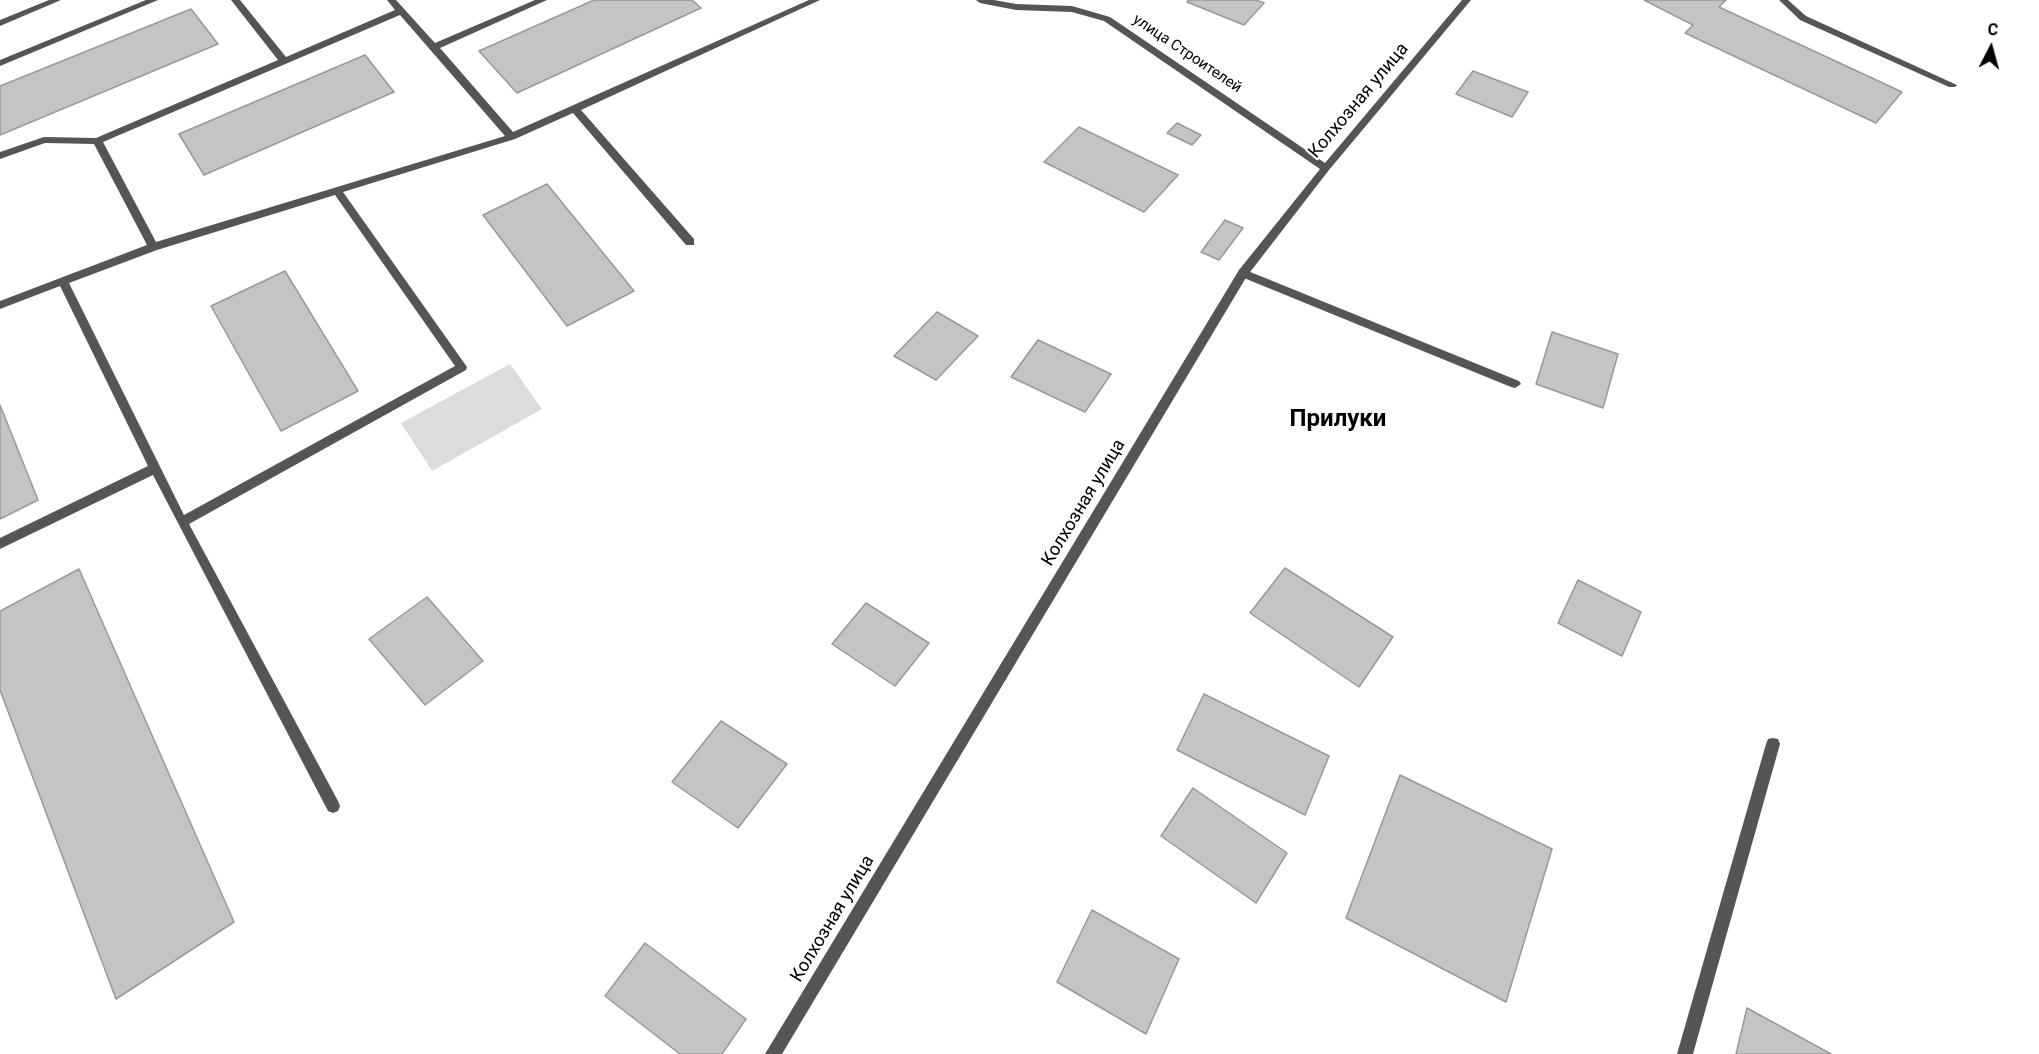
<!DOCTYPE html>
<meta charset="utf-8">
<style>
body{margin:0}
#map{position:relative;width:2039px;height:1054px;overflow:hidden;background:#fff;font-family:Roboto,sans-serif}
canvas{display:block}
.north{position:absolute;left:1961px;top:18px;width:60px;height:60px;-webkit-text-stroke:4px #fff;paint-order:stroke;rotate:6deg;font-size:16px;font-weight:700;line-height:24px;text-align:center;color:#000}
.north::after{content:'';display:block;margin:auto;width:21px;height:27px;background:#000;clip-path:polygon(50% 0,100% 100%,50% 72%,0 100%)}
</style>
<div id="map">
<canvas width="2039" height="1054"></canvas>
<div class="north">С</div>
</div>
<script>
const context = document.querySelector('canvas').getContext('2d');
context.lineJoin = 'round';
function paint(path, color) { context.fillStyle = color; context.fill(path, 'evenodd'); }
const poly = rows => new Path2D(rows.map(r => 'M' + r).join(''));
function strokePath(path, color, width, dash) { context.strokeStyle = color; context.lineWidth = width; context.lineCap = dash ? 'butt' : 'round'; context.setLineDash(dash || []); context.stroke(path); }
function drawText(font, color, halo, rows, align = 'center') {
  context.font = font + ' Roboto,sans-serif'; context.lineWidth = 4.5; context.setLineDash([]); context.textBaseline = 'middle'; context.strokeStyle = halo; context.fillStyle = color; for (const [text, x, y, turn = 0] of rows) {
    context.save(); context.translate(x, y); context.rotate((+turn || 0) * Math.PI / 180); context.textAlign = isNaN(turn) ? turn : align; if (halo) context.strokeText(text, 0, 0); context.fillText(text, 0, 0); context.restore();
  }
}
const green = poly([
 [510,364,542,409,432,471,401,423]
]);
const building = poly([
 [594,0,692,0,701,8,517,93,479,51,594,0],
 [1188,0,1256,0,1264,3,1244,25,1187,2,1188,0],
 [1644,0,1726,0,1719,7,1902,92,1876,123,1685,33,1693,25,1644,0],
 [191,9,218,44,0,135,0,86,191,9],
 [365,55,394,92,204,175,179,134,365,55],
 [1473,71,1528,92,1512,117,1456,94,1473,71],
 [1177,123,1201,135,1192,145,1167,133,1177,123],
 [1079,127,1178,175,1144,212,1044,162,1079,127],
 [547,184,634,291,567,326,483,215,547,184],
 [1225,220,1243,228,1219,260,1201,252,1225,220],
 [285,271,358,391,281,431,211,306,285,271],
 [937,312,978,336,936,380,894,356,937,312],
 [1552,332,1618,354,1603,408,1536,384,1552,332],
 [1038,340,1111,374,1085,412,1011,377,1038,340],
 [0,405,38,500,0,519,0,405],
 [1285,568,1393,637,1359,687,1250,613,1285,568],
 [79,569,234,922,116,999,0,690,0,611,79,569],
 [1578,580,1641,612,1622,656,1558,623,1578,580],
 [427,597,483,661,425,705,369,639,427,597],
 [866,603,929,643,895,686,832,644,866,603],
 [1204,694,1329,756,1305,815,1177,750,1204,694],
 [721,721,787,764,738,828,672,782,721,721],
 [1400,775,1552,849,1506,1002,1346,918,1400,775],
 [1193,788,1287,853,1256,903,1161,836,1193,788],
 [1092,910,1179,959,1146,1034,1057,982,1092,910],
 [645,943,746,1019,722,1054,680,1054,605,996,645,943],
 [1747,1008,1831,1054,1736,1054,1747,1008]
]);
const service = poly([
 [49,0,61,0,0,26,0,20,49,0],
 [146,0,158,0,0,66,0,60,146,0],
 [231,0,240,0,286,57,395,10,387,0,396,0,435,43,535,0,547,0,440,48,513,132,809,0,820,0,581,110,694,239,694,245,686,245,573,113,515,139,343,192,467,367,466,370,189,524,338,801,340,806,338,811,333,813,328,811,153,475,0,549,0,538,148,466,60,286,0,309,0,301,147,245,94,144,45,143,0,159,0,152,44,137,96,138,278,60,231,0],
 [400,15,505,136,156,242,103,142,400,15],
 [335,195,455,366,184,515,69,283,157,250,335,195],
 [1779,0,1788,0,1806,16,1957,85,1955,87,1949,87,1800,20,1779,0],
 [1243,269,1519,381,1521,384,1515,388,1511,387,1239,276,1238,273,1239,270,1243,269]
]);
const minor = poly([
 [976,0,994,0,1016,4,1072,6,1110,17,1325,163,1462,0,1471,0,1329,170,1247,276,782,1054,765,1054,1239,270,1320,169,1104,21,1072,12,1016,10,980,3,976,0],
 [1773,738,1778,739,1780,744,1693,1054,1677,1054,1766,744,1768,739,1773,738]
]);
const farStreetnames = [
 ["улица Строителей",1187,54,34]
];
const streetNames = [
 ["Колхозная улица",1359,101,-50],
 ["Колхозная улица",1084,503,-59],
 ["Колхозная улица",833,919,-59]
];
const districtNames = [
 ["Прилуки",1338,420]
];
paint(green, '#dcdcdc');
paint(building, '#c4c4c4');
strokePath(building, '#999', 1.5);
paint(service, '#555');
paint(minor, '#555');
drawText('15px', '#000', '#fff', farStreetnames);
drawText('18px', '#000', '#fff', streetNames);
drawText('bold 24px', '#000', '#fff', districtNames);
</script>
